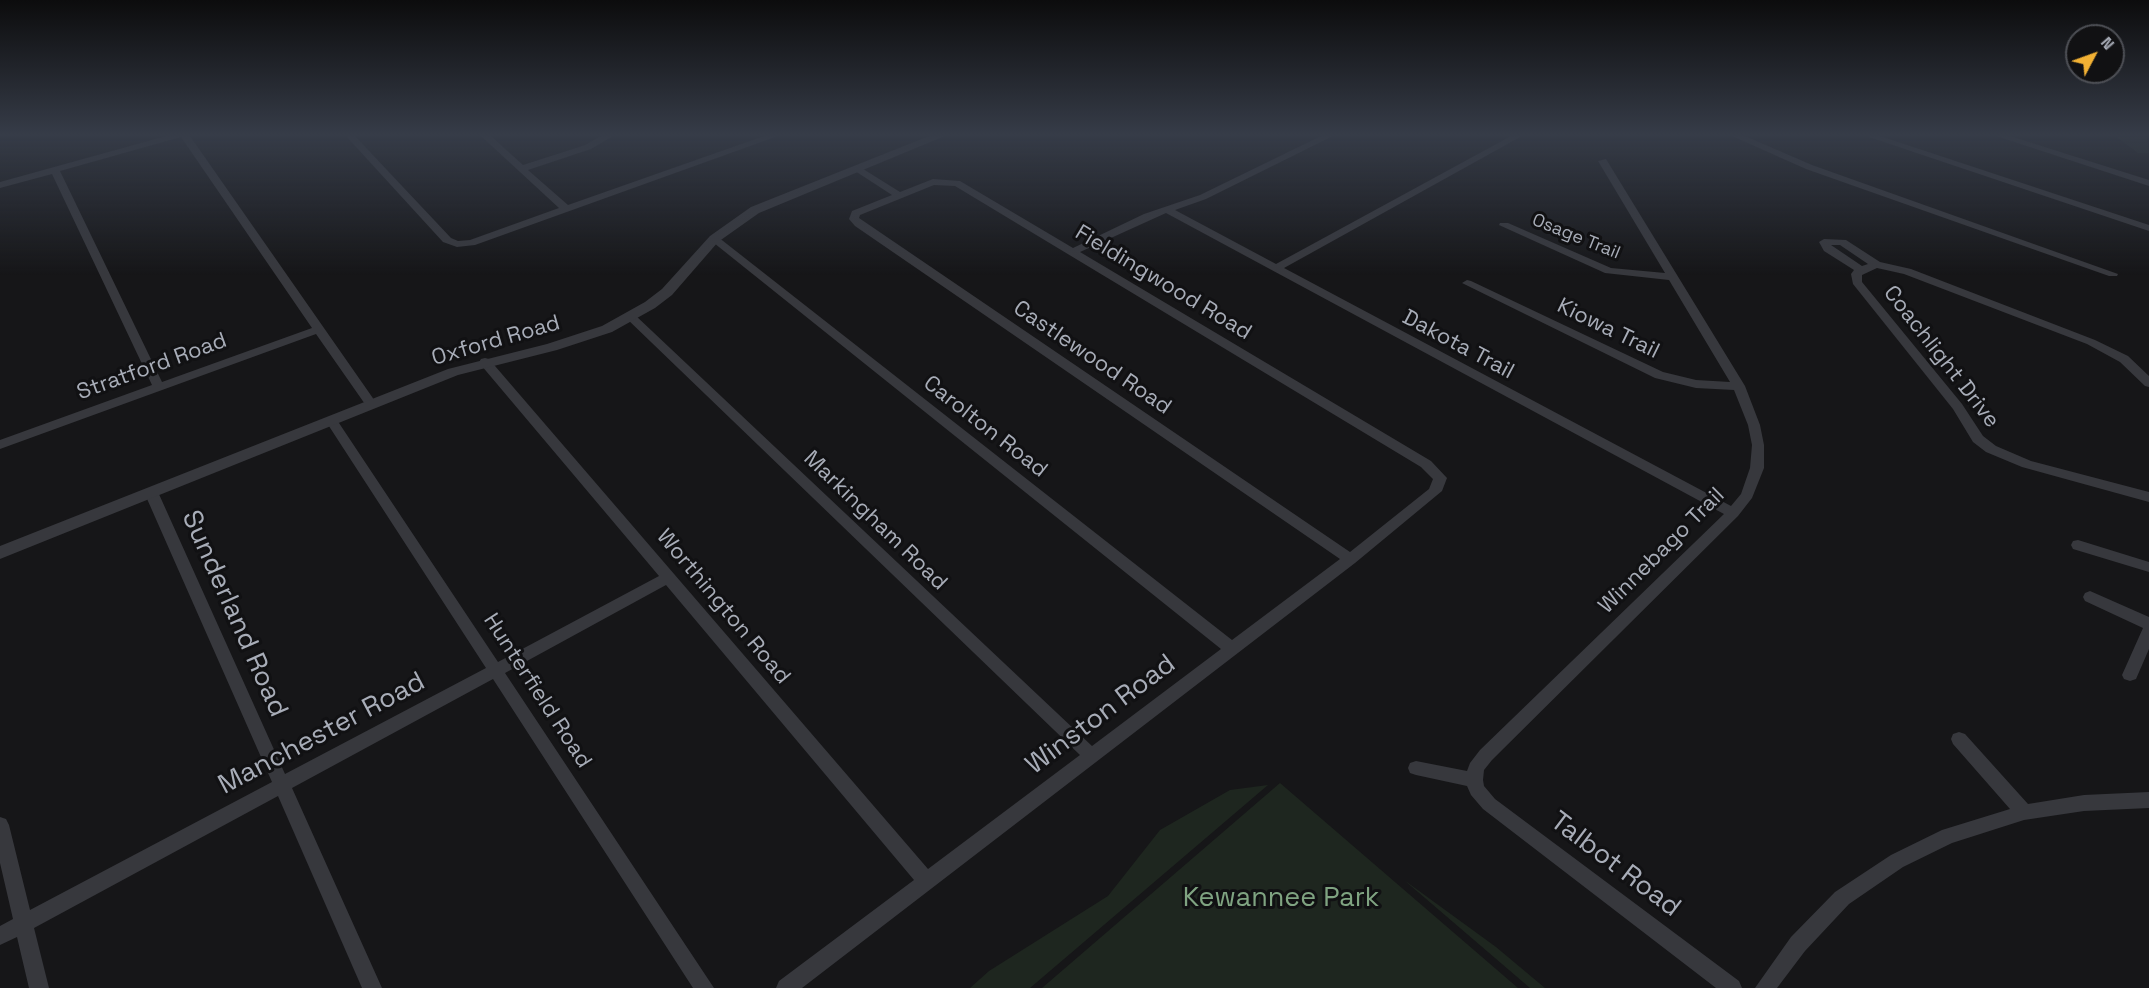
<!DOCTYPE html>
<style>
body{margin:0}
#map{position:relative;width:2149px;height:988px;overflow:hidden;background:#161618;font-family:"Space Grotesk",sans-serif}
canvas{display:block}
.north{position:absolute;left:2065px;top:24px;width:60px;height:60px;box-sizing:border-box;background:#111113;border:2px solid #4d4f55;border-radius:50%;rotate:49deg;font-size:16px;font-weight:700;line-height:24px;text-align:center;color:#a8adb8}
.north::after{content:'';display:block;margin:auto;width:21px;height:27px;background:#f2b134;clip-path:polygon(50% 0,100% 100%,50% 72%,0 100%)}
</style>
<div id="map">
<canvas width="2149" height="988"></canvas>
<div class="north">N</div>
</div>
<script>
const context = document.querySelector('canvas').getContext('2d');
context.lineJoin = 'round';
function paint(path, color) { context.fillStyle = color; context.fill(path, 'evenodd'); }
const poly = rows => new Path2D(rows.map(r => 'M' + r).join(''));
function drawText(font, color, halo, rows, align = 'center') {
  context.font = font + ' "Space Grotesk",sans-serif'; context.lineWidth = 6; context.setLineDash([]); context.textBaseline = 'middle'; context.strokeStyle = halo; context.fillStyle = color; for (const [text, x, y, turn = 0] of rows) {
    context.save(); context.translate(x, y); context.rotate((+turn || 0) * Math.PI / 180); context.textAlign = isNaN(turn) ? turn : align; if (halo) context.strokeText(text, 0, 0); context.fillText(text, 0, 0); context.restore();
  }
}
const green = poly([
 [2115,136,2147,136,2149,153,2138,153],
 [1280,783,1518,988,1042,988],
 [1268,785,1030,988,970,988,989,971,1108,896,1160,830,1230,790],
 [1404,880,1496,947,1545,988,1530,988]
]);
const minor = poly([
 [166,136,190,136,377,404,375,407,367,407,316,334,0,449,0,440,152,385,52,174,0,188,0,182,166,136],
 [181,137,312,328,162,382,60,171,181,137],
 [346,136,355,136,451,238,458,241,470,240,559,208,481,136,491,136,523,165,585,145,601,136,613,136,591,149,528,170,568,205,764,136,778,136,475,245,457,247,443,242,346,136],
 [1321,136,1333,136,1206,199,1175,210,1276,264,1511,136,1522,136,1284,268,1731,506,1741,494,1750,468,1752,445,1748,425,1734,390,1696,388,1655,378,1462,283,1467,280,1471,281,1663,372,1696,380,1730,382,1669,280,1605,273,1499,225,1500,223,1508,223,1611,268,1665,273,1598,161,1606,159,1745,386,1760,425,1764,445,1764,468,1752,498,1738,516,1492,760,1484,770,1483,780,1484,786,1495,799,1739,981,1742,988,1716,988,1483,809,1471,795,1467,786,1416,775,1410,773,1408,768,1410,763,1416,761,1467,771,1470,763,1480,750,1724,514,1166,213,1080,252,1431,461,1447,478,1442,491,1355,563,802,988,776,988,779,981,914,880,666,585,505,673,714,988,693,988,493,679,292,788,382,988,362,988,278,796,34,928,49,988,29,988,17,937,0,945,0,926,13,919,0,863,0,817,6,819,9,825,30,910,272,782,144,492,146,489,156,489,158,492,285,774,486,668,325,420,327,417,335,417,498,662,659,576,481,365,479,362,481,359,485,358,489,359,928,869,1080,755,625,317,631,314,635,315,1092,746,1221,649,709,239,714,236,718,237,1232,640,1340,559,855,226,849,219,852,211,892,195,852,169,860,167,900,192,933,179,960,181,1073,248,1144,214,1200,195,1321,136],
 [934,185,955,186,1421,467,1433,479,1429,489,1350,552,859,218,860,215,934,185],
 [1732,136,1745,136,1812,165,2118,274,2117,276,2109,276,1806,169,1732,136],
 [1866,136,1880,136,2149,225,2149,231,1866,136],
 [1996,136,2010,136,2149,180,2149,186,1996,136],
 [1824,239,1846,240,1880,262,1911,269,2095,340,2128,356,2149,376,2149,387,2145,386,2120,362,2087,344,1904,274,1877,268,1862,275,1862,282,1962,404,1983,436,1996,446,2031,461,2149,492,2149,502,2022,467,1986,452,1973,442,1953,409,1853,284,1851,274,1854,270,1824,251,1819,242,1824,239],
 [1831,245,1840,245,1868,264,1862,266,1831,245],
 [2078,540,2149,562,2149,572,2073,549,2071,545,2073,541,2078,540],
 [2090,591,2149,617,2149,649,2136,679,2130,681,2124,679,2122,675,2143,628,2085,601,2083,597,2085,593,2090,591],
 [1959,732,1965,734,2028,804,2084,795,2149,792,2149,808,2084,811,2024,820,1952,843,1903,867,1849,904,1805,951,1777,988,1755,988,1791,937,1835,892,1891,855,1942,830,2010,809,1953,744,1951,739,1953,734,1959,732]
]);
const tertiary = poly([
 [929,136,945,136,759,213,718,242,672,295,655,308,612,332,557,350,458,375,0,559,0,546,448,369,547,344,602,326,645,302,662,289,710,236,751,207,929,136]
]);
const farStreetnames = [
 ["Osage Trail",1576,237,22]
];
const streetNames = [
 ["Fieldingwood Road",1163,283,31],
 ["Kiowa Trail",1608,329,26],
 ["Oxford Road",496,341,-16],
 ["Dakota Trail",1458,345,28],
 ["Coachlight Drive",1941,357,52],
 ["Castlewood Road",1092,358,34],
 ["Stratford Road",152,367,-20],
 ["Carolton Road",985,427,38],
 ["Markingham Road",875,521,44],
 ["Winnebago Trail",1662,551,-45],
 ["Worthington Road",723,607,50],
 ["Hunterfield Road",537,691,57]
];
const nearStreetnames = [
 ["Sunderland Road",234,614,66],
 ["Winston Road",1101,715,-37],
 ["Manchester Road",322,734,-28],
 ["Talbot Road",1615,865,37]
];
const nearParknames = [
 ["Kewannee Park",1281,899]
];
paint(green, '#1e261f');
paint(minor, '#37383d');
paint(tertiary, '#37383d');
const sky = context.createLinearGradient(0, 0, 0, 275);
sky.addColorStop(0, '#0c0c0d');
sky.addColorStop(0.49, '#363c48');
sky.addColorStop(1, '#363c4800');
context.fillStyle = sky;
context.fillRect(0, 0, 2149, 275);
drawText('18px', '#a8adb8', '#111113', farStreetnames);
drawText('22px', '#a8adb8', '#111113', streetNames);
drawText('27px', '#a8adb8', '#111113', nearStreetnames);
drawText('27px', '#7fa381', '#111113', nearParknames);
</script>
